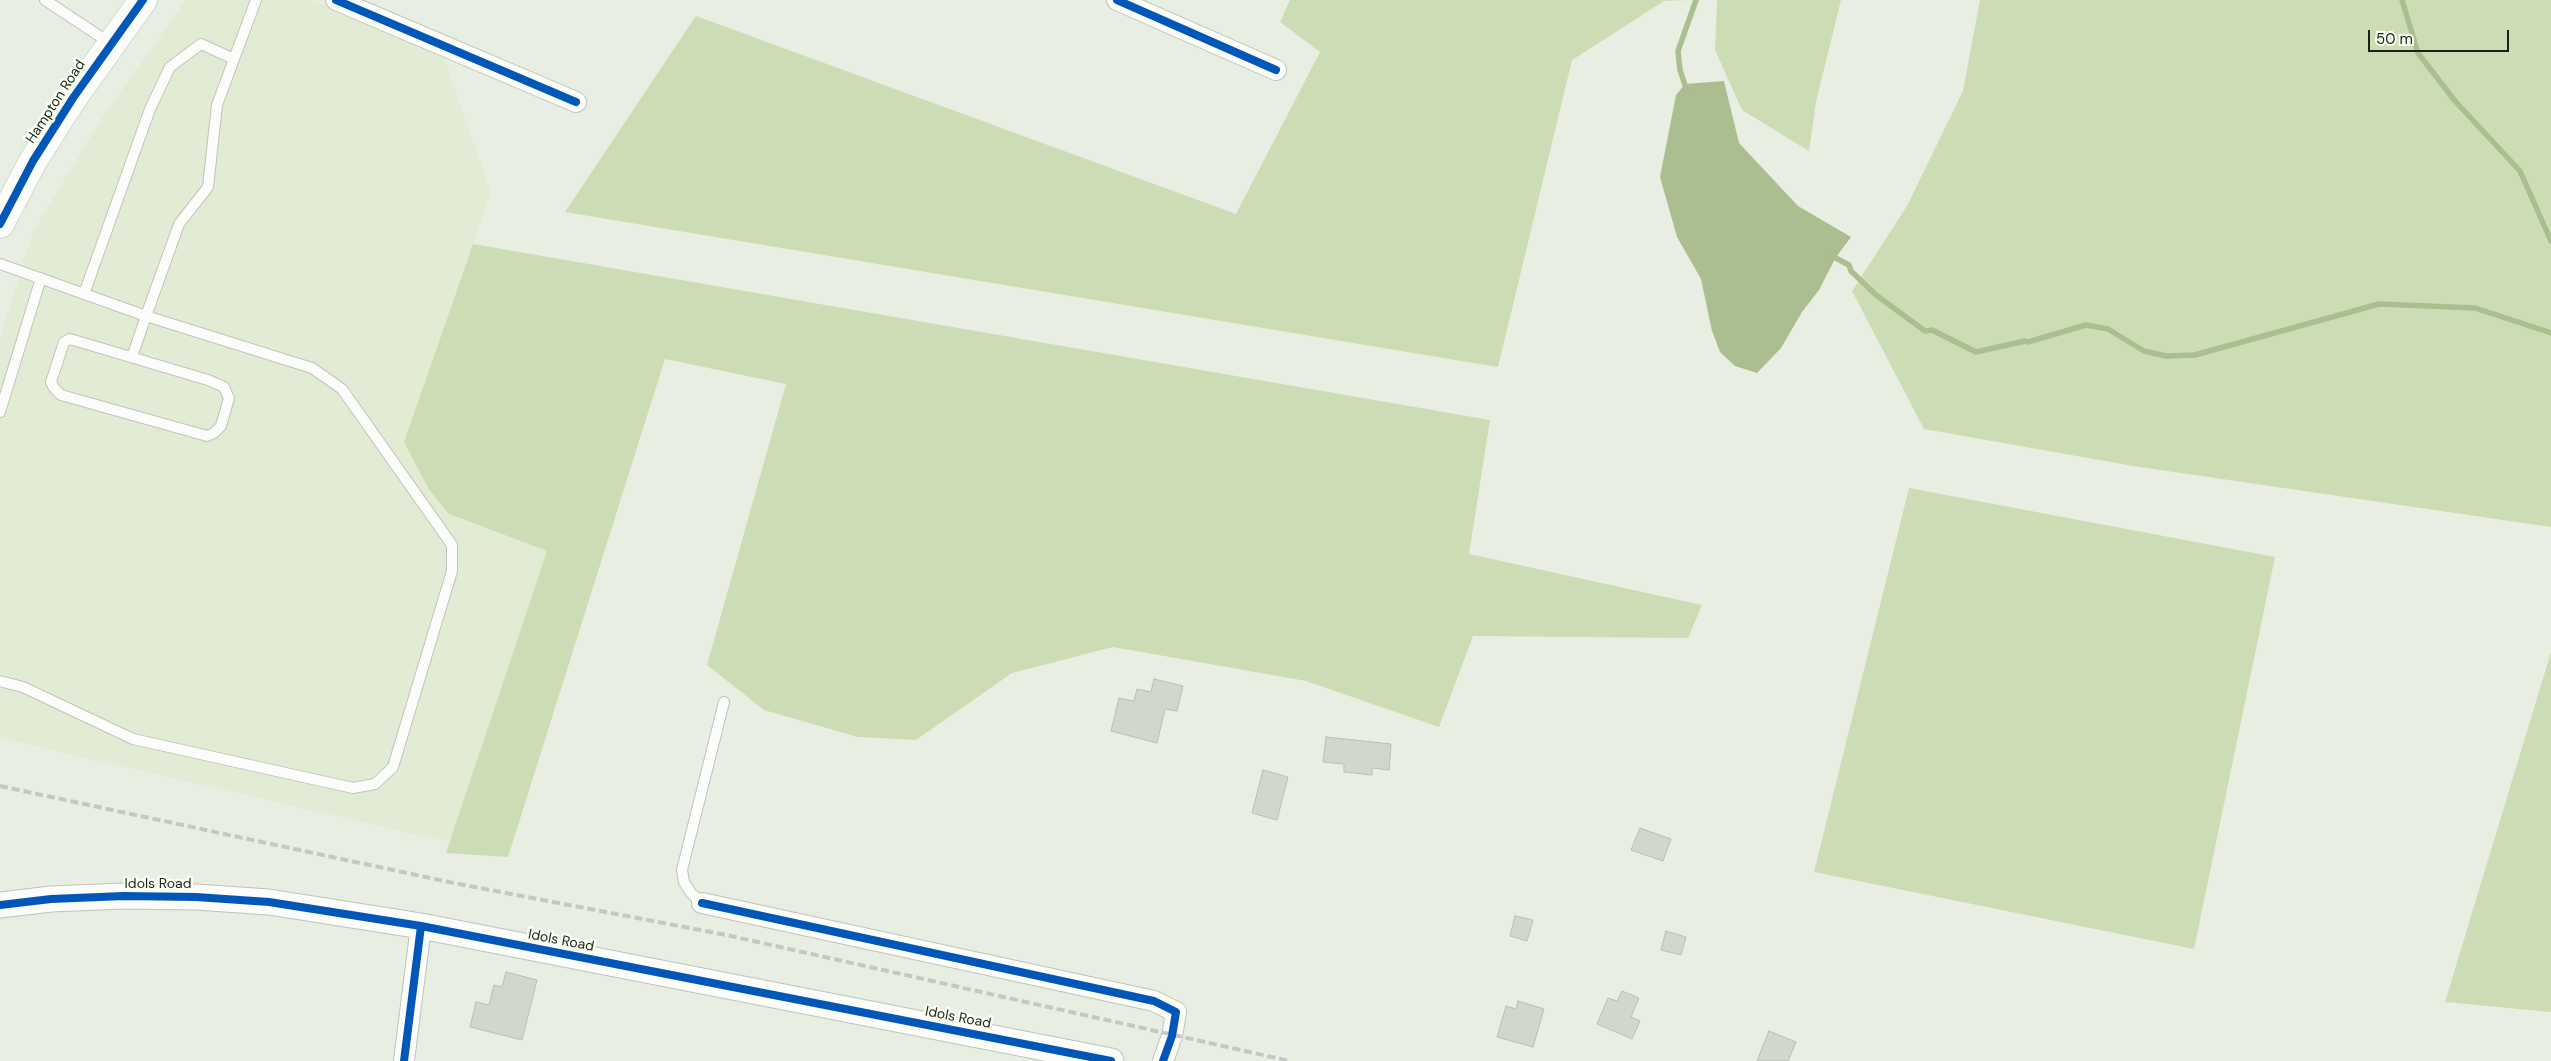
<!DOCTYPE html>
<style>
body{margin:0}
#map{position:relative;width:2551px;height:1061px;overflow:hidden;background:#e8eee1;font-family:"DM Sans",sans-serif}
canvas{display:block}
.scale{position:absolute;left:2368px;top:30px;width:141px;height:22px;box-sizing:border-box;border:2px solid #1c2018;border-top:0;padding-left:6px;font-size:15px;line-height:18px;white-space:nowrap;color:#1c2018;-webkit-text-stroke:4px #f8fff1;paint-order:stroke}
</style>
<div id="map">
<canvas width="2551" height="1061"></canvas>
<div class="scale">50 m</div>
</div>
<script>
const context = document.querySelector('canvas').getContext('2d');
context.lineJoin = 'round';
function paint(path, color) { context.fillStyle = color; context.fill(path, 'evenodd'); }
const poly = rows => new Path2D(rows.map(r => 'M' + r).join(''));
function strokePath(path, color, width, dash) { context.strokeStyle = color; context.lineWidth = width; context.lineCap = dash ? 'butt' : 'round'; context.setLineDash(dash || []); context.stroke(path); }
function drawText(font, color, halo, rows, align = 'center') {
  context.font = font + ' "DM Sans",sans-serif'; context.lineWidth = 5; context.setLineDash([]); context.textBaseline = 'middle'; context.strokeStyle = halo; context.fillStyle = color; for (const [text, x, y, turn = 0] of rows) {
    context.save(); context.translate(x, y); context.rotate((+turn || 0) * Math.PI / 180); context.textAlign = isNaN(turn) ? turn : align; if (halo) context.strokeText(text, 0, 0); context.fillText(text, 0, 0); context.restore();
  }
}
const built = poly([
 [186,0,311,0,441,50,491,192,404,442,568,558,470,847,0,738,0,339,33,232,102,118]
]);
const green = poly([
 [1290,0,1689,0,1664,1,1572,60,1498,367,565,212,696,16,1236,214,1320,52,1280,22],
 [1717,0,1841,0,1816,102,1809,151,1742,110,1715,50],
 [1980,0,2551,0,2551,527,2133,466,1924,429,1852,291,1907,206,1963,91],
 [473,244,1490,420,1469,554,1702,605,1688,638,1473,636,1439,727,1306,681,1113,647,1012,673,916,740,858,737,764,710,707,665,786,384,665,359,508,857,446,853,547,551,449,514,428,488,404,442],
 [1909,488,2275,557,2194,949,1814,872],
 [2551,652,2551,1012,2445,1002]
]);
const water = poly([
 [1724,81,1739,143,1798,206,1851,237,1836,257,1819,290,1802,312,1781,348,1757,373,1735,366,1720,352,1712,331,1701,279,1677,237,1660,177,1676,95,1685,84]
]);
const stream = poly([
 [2402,0,2418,53,2455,101,2520,171,2551,241],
 [1687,91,1680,70,1678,51,1696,0],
 [1828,254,1849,265,1851,271,1876,295,1925,331,1932,330,1976,352,2025,341,2028,342,2086,325,2108,329,2144,351,2166,356,2195,355,2379,304,2475,308,2551,333]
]);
const building = poly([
 [1154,679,1183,686,1177,711,1165,709,1157,743,1111,731,1119,698,1134,701,1137,689,1151,692,1154,679],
 [1326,737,1391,744,1389,770,1372,768,1372,775,1344,772,1344,764,1323,762,1326,737],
 [1263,770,1288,777,1277,820,1252,813,1263,770],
 [1640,828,1671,839,1663,861,1631,850,1640,828],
 [1515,916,1533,920,1527,941,1510,936,1515,916],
 [1666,931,1686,937,1681,955,1661,950,1666,931],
 [506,972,537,980,522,1040,470,1027,476,1002,489,1005,494,985,502,987,506,972],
 [1622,991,1639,998,1631,1017,1640,1021,1632,1039,1597,1024,1608,998,1617,1001,1622,991],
 [1518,1001,1544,1009,1533,1047,1497,1037,1506,1006,1516,1009,1518,1001],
 [1769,1031,1796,1042,1788,1061,1757,1061,1769,1031]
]);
const service = poly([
 [45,0,110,43],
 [234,59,256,0],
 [0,264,146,316,132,357],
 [70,339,208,380,224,387,229,398,221,426,214,433,207,436,61,395,54,388,51,382,64,342,70,339],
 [0,412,41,278],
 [0,681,23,687,133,739,353,788,375,784,393,767,452,571,452,545,342,389,312,368,146,316,179,224,208,187,217,105,234,59,201,44,170,67,150,109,84,294],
 [702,903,691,893,684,882,682,870,724,702]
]);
const minor = poly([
 [336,0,576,102],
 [1117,0,1276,70],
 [702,903,1154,1001,1176,1012,1172,1036,1163,1061],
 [404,1061,421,926]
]);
const tertiary = poly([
 [0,905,51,899,124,896,196,897,269,902,421,926,1111,1061]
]);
const secondary = poly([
 [0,224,33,161,73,98,143,0]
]);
const rail = poly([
 [0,786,449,882,731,936,1290,1061]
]);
const cycleway = poly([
 [336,0,576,102],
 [1117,0,1276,70],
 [0,224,33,161,73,98,143,0],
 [702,903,1154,1001,1176,1012,1172,1036,1163,1061],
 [0,905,51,899,124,896,196,897,269,902,421,926,1111,1061],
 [404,1061,421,926]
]);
const streetNames = [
 ["Hampton Road",56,102,-57],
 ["Idols Road",158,884],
 ["Idols Road",561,941,11],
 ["Idols Road",958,1018,11]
];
paint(built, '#e2ecd5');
paint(green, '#ccddb5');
paint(water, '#abbe90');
strokePath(stream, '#abbe90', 5.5);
paint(building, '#d2d7cc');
strokePath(building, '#b9beb4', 1);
strokePath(service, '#bfc4ba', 12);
strokePath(minor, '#bfc4ba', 22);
strokePath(tertiary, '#bfc4ba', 27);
strokePath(secondary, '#bfc4ba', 29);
strokePath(service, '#fcfcfa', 10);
strokePath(minor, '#fcfcfa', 20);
strokePath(tertiary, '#fcfcfa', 25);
strokePath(secondary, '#fcfcfa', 28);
strokePath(rail, '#c6c7c4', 4, [8, 4]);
strokePath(cycleway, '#0057b8', 8);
drawText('14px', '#1c2018', '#f8fff1', streetNames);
</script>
